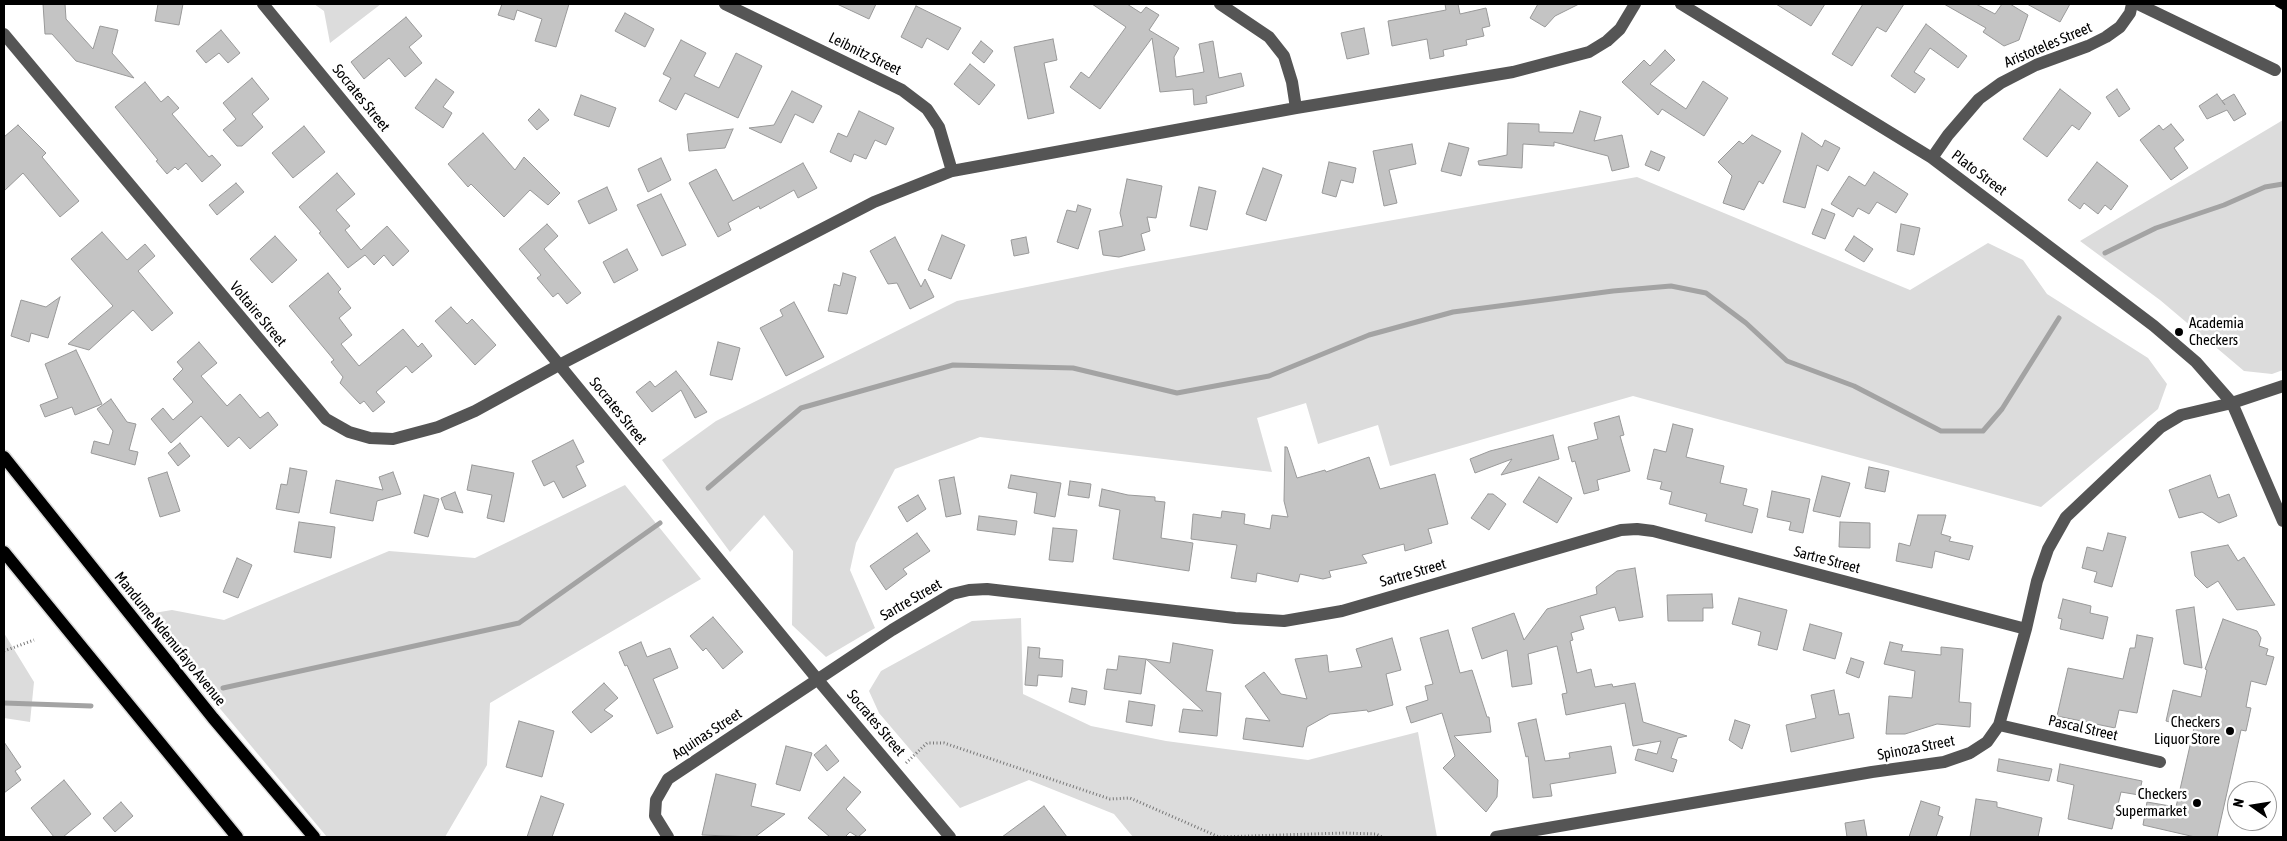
<!DOCTYPE html>
<style>
body{margin:0}
#map{position:relative;width:2287px;height:841px;overflow:hidden;background:#fff;font-family:"Asap Condensed",sans-serif}
canvas{display:block}
.frame{position:absolute;inset:0;border:5px solid #000;pointer-events:none}
.north{position:absolute;left:2227px;top:781px;width:50px;height:50px;box-sizing:border-box;background:#fff;border:1px solid #999;border-radius:50%;rotate:283deg;font-size:14px;font-weight:700;line-height:20px;text-align:center;color:#000}
.north::after{content:'';display:block;margin:auto;width:18px;height:22px;background:#000;clip-path:polygon(50% 0,100% 100%,50% 72%,0 100%)}
</style>
<div id="map">
<canvas width="2287" height="841"></canvas>
<div class="frame"></div>
<div class="north">N</div>
</div>
<script>
const context = document.querySelector('canvas').getContext('2d');
context.lineJoin = 'round';
function paint(path, color) { context.fillStyle = color; context.fill(path, 'evenodd'); }
const poly = rows => new Path2D(rows.map(r => 'M' + r).join(''));
function strokePath(path, color, width, dash) { context.strokeStyle = color; context.lineWidth = width; context.lineCap = dash ? 'butt' : 'round'; context.setLineDash(dash || []); context.stroke(path); }
function drawText(font, color, halo, rows, align = 'center') {
  context.font = font + ' "Asap Condensed",sans-serif'; context.lineWidth = 5; context.setLineDash([]); context.textBaseline = 'middle'; context.strokeStyle = halo; context.fillStyle = color; for (const [text, x, y, turn = 0] of rows) {
    context.save(); context.translate(x, y); context.rotate((+turn || 0) * Math.PI / 180); context.textAlign = isNaN(turn) ? turn : align; if (halo) context.strokeText(text, 0, 0); context.fillText(text, 0, 0); context.restore();
  }
}
const green = poly([
 [314,4,381,4,330,43,324,11],
 [2283,120,2283,370,2272,374,2244,371,2160,300,2080,241],
 [1637,177,1910,290,1988,243,2023,260,2047,294,2148,358,2167,384,2158,409,2041,507,1633,396,1390,466,1378,425,1318,444,1306,403,1257,418,1272,472,980,437,895,469,856,543,850,570,875,628,826,657,792,625,793,551,764,515,730,552,662,460,716,421,957,301,1127,267],
 [625,485,701,579,490,703,487,765,445,837,327,837,142,615,172,610,224,620,389,551,475,558],
 [1021,618,1023,694,1091,726,1166,741,1308,760,1418,732,1437,837,1133,837,1114,814,1029,780,960,808,879,713,869,691,881,671,972,621],
 [4,633,34,682,30,722,4,718]
]);
const stream = poly([
 [2105,253,2156,228,2224,205,2265,187,2283,184],
 [708,488,801,408,953,365,1073,368,1177,393,1269,376,1369,335,1453,312,1613,291,1671,286,1706,293,1746,323,1787,361,1854,386,1941,431,1983,431,2002,409,2059,318],
 [223,688,519,623,660,523],
 [4,703,91,706]
]);
const building = poly([
 [43,4,65,4,66,19,93,49,100,26,118,30,112,53,134,78,76,61,52,34,45,34,43,4],
 [158,4,183,4,179,25,155,21,158,4],
 [502,4,569,4,556,47,535,41,542,19,517,10,514,20,498,15,502,4],
 [837,4,876,4,869,19,837,4],
 [1092,4,1127,4,1141,13,1146,7,1159,15,1149,30,1179,48,1174,57,1176,77,1204,72,1199,44,1213,41,1219,78,1241,73,1244,86,1206,96,1207,103,1194,105,1193,89,1160,92,1152,38,1100,109,1070,87,1081,72,1089,78,1126,27,1092,4],
 [1445,4,1458,4,1460,14,1486,8,1490,26,1482,28,1484,36,1466,40,1467,45,1443,50,1444,56,1430,59,1427,39,1392,46,1388,21,1446,10,1445,4],
 [1538,4,1579,4,1555,16,1545,27,1530,18,1538,4],
 [1776,4,1825,4,1811,26,1776,4],
 [1863,4,1904,4,1886,32,1877,27,1852,66,1832,54,1863,4],
 [1944,4,1976,4,1995,14,2002,4,2010,4,2028,15,2019,40,2004,46,1983,32,1986,28,1944,4],
 [2027,4,2070,4,2060,22,2027,4],
 [916,6,961,28,948,50,927,38,922,48,901,37,916,6],
 [625,13,654,29,645,47,615,31,625,13],
 [406,17,422,36,409,47,422,63,405,77,389,58,364,79,351,62,406,17],
 [1926,24,1967,56,1958,68,1930,48,1914,72,1925,79,1915,93,1891,76,1926,24],
 [1364,28,1369,54,1347,59,1341,33,1364,28],
 [221,30,240,53,228,63,219,53,206,63,196,51,221,30],
 [1053,39,1057,60,1044,63,1054,113,1028,119,1014,47,1053,39],
 [681,40,706,53,694,76,719,88,736,53,762,66,738,118,685,93,676,110,659,101,671,78,663,74,681,40],
 [981,41,993,51,984,63,972,53,981,41],
 [1665,50,1675,60,1650,84,1686,109,1703,81,1728,98,1704,136,1662,109,1658,115,1622,82,1644,60,1650,66,1665,50],
 [970,64,995,85,979,105,954,84,970,64],
 [252,78,269,99,252,114,263,127,242,146,237,146,223,130,236,119,223,103,252,78],
 [436,79,454,92,443,107,452,113,443,128,415,108,436,79],
 [145,82,161,102,168,96,179,108,172,114,209,157,212,155,221,165,202,182,186,163,178,170,175,167,167,174,156,161,158,160,115,107,145,82],
 [2060,89,2091,113,2079,130,2072,125,2047,157,2023,139,2060,89],
 [2117,89,2130,109,2119,117,2106,97,2117,89],
 [792,91,822,106,813,123,795,114,781,143,749,128,774,125,792,91],
 [2217,94,2225,105,2222,101,2234,94,2246,114,2234,121,2227,110,2207,119,2199,106,2217,94],
 [581,95,616,108,609,127,574,115,581,95],
 [539,109,549,120,537,130,528,120,539,109],
 [859,111,894,128,886,145,875,140,866,159,854,154,851,162,830,152,838,133,847,137,859,111],
 [1580,111,1601,117,1594,141,1622,135,1629,167,1612,171,1608,156,1554,142,1554,146,1523,144,1522,168,1479,165,1478,161,1507,155,1508,123,1539,124,1539,132,1573,133,1580,111],
 [2171,124,2184,140,2174,148,2188,168,2171,180,2140,140,2159,125,2163,130,2171,124],
 [18,125,46,153,42,157,79,201,60,217,23,173,4,191,4,137,18,125],
 [304,126,325,152,293,178,272,153,304,126],
 [733,129,725,148,689,151,687,134,733,129],
 [483,133,515,170,524,157,560,193,548,205,530,190,504,217,471,184,468,187,448,164,483,133],
 [1802,133,1822,147,1825,140,1840,148,1828,171,1817,165,1805,208,1783,202,1802,133],
 [1752,135,1781,151,1763,184,1759,181,1744,210,1723,203,1732,176,1718,162,1739,141,1743,144,1752,135],
 [1449,143,1469,148,1461,176,1441,171,1449,143],
 [1412,144,1416,164,1389,170,1397,203,1384,206,1373,151,1412,144],
 [1651,151,1665,157,1659,171,1645,165,1651,151],
 [661,158,671,180,648,192,638,169,661,158],
 [1329,162,1356,168,1353,183,1341,180,1336,197,1322,193,1329,162],
 [2097,162,2128,186,2111,210,2105,205,2098,214,2084,203,2080,209,2068,200,2097,162],
 [803,163,817,188,798,198,794,190,760,209,759,206,728,223,731,230,718,237,689,183,716,169,733,201,803,163],
 [1263,168,1282,175,1266,221,1246,214,1263,168],
 [1874,172,1908,194,1896,213,1877,202,1869,214,1858,208,1853,217,1831,204,1849,176,1865,186,1874,172],
 [337,173,355,194,336,210,350,226,345,230,361,250,387,226,409,251,393,266,384,255,374,265,365,255,348,268,319,233,321,232,299,207,337,173],
 [1127,179,1162,186,1156,218,1147,217,1150,231,1141,234,1145,250,1119,257,1103,255,1099,231,1123,226,1120,213,1127,179],
 [236,183,244,192,217,215,209,205,236,183],
 [607,187,617,210,589,224,578,201,607,187],
 [1199,187,1216,191,1207,230,1190,226,1199,187],
 [661,194,686,245,662,256,637,205,661,194],
 [1078,205,1091,209,1078,249,1057,242,1067,210,1076,212,1078,205],
 [1822,209,1835,214,1825,239,1812,234,1822,209],
 [547,224,558,236,544,249,581,293,567,304,558,293,553,297,537,278,541,275,519,249,547,224],
 [1901,224,1920,228,1914,255,1897,251,1901,224],
 [102,232,127,260,145,244,155,256,138,271,173,313,152,331,133,310,89,350,68,344,113,306,71,259,102,232],
 [942,235,965,245,951,279,928,270,942,235],
 [275,236,297,260,272,283,250,259,275,236],
 [1854,236,1873,249,1864,262,1845,250,1854,236],
 [895,237,921,287,925,279,934,297,910,309,897,283,888,284,870,251,895,237],
 [1026,237,1029,253,1014,256,1011,240,1026,237],
 [627,249,638,270,614,283,603,262,627,249],
 [328,273,341,289,338,292,351,308,339,318,352,335,341,344,359,366,403,329,418,347,422,343,432,356,412,373,406,366,376,392,385,402,373,412,364,401,360,404,340,383,343,377,331,362,334,360,289,306,328,273],
 [843,273,856,277,847,314,828,311,834,284,840,286,843,273],
 [60,297,48,338,31,333,29,342,11,336,21,300,46,307,60,297],
 [794,302,824,357,786,376,760,328,783,316,780,310,794,302],
 [451,307,467,324,472,319,496,345,475,365,435,321,451,307],
 [199,342,217,363,201,376,227,406,240,394,260,418,268,412,278,425,250,449,239,437,228,447,201,416,171,443,151,419,163,408,173,420,193,402,173,379,183,369,177,362,199,342],
 [718,342,740,348,732,380,710,375,718,342],
 [76,350,102,404,75,415,72,407,45,417,40,405,58,398,45,364,76,350],
 [676,371,687,385,707,412,695,418,681,390,652,412,636,392,650,381,655,387,676,371],
 [111,399,127,422,136,424,129,450,138,452,135,465,91,453,94,441,109,445,113,431,97,409,111,399],
 [1619,416,1624,435,1620,436,1630,471,1597,480,1599,490,1584,494,1575,461,1572,462,1568,447,1598,439,1594,423,1619,416],
 [1673,424,1693,429,1686,457,1724,466,1720,483,1747,489,1743,505,1758,509,1752,533,1705,521,1707,514,1669,504,1672,492,1660,489,1662,482,1647,479,1654,449,1666,452,1673,424],
 [1553,435,1559,459,1501,475,1512,459,1475,473,1470,459,1490,451,1553,435],
 [573,440,584,462,576,466,586,486,563,498,554,481,544,486,532,461,573,440],
 [180,443,190,456,178,466,168,453,180,443],
 [1285,447,1287,447,1297,478,1325,470,1326,472,1369,457,1380,489,1435,474,1448,524,1428,529,1432,543,1405,551,1404,544,1362,555,1367,563,1329,571,1331,577,1323,579,1300,574,1298,582,1257,573,1256,582,1231,578,1237,545,1191,539,1193,514,1221,518,1222,511,1245,514,1244,524,1270,529,1272,515,1288,517,1284,501,1285,447],
 [472,465,514,473,504,522,487,518,492,495,467,490,472,465],
 [1869,467,1889,471,1885,492,1865,488,1869,467],
 [290,468,307,471,299,513,276,509,281,484,287,485,290,468],
 [167,472,180,511,160,517,148,478,167,472],
 [393,472,401,494,377,501,373,521,330,513,336,480,383,490,379,477,393,472],
 [1011,475,1061,483,1055,517,1034,513,1037,493,1008,488,1011,475],
 [2210,475,2218,498,2229,494,2237,516,2219,523,2202,512,2179,518,2169,490,2210,475],
 [1822,476,1850,483,1840,517,1813,511,1822,476],
 [954,477,961,514,946,517,939,480,954,477],
 [1539,477,1572,498,1557,523,1523,502,1539,477],
 [1070,481,1091,484,1089,498,1068,495,1070,481],
 [1102,489,1128,495,1155,497,1155,501,1165,502,1161,538,1193,543,1189,571,1113,559,1120,510,1099,506,1102,489],
 [1772,491,1810,499,1803,533,1789,530,1791,522,1767,517,1772,491],
 [455,492,463,513,445,509,441,498,455,492],
 [1488,494,1493,494,1506,504,1489,530,1471,518,1488,494],
 [424,495,439,499,428,537,414,533,424,495],
 [918,495,926,509,907,522,898,507,918,495],
 [1918,515,1946,515,1941,534,1951,537,1949,541,1973,546,1969,560,1935,551,1932,568,1896,561,1899,543,1910,546,1918,515],
 [979,516,1017,521,1015,535,977,530,979,516],
 [299,522,335,527,331,558,294,552,299,522],
 [1840,522,1870,523,1870,548,1839,547,1840,522],
 [1053,528,1077,530,1073,562,1049,560,1053,528],
 [917,533,930,551,903,569,907,574,886,590,870,566,917,533],
 [2108,533,2126,537,2112,587,2094,582,2097,572,2082,568,2087,547,2103,551,2108,533],
 [2228,545,2238,561,2244,557,2275,605,2237,610,2218,581,2207,588,2195,576,2191,552,2228,545],
 [237,558,252,565,238,598,223,592,237,558],
 [1635,568,1643,617,1619,621,1615,607,1580,616,1584,629,1571,633,1573,640,1570,641,1577,673,1591,669,1595,687,1612,684,1613,687,1635,683,1643,722,1687,736,1678,738,1671,758,1677,760,1673,772,1635,760,1638,749,1657,754,1661,741,1633,746,1625,703,1566,715,1562,694,1567,693,1557,646,1528,654,1532,684,1512,687,1507,650,1482,659,1472,628,1514,613,1524,640,1547,609,1597,594,1596,587,1617,571,1635,568],
 [1712,594,1713,608,1703,608,1703,621,1668,621,1667,595,1712,594],
 [1739,598,1787,610,1777,650,1758,645,1761,632,1732,624,1739,598],
 [2063,599,2091,606,2090,613,2108,617,2103,639,2060,629,2062,619,2058,618,2063,599],
 [2194,607,2202,668,2184,664,2176,610,2194,607],
 [713,617,743,652,723,669,706,648,703,651,690,636,713,617],
 [2223,619,2257,631,2261,638,2259,646,2268,649,2266,655,2274,657,2266,685,2251,681,2246,707,2251,708,2246,731,2241,730,2217,837,2195,837,2143,825,2147,802,2176,807,2194,728,2166,721,2173,690,2201,697,2207,670,2205,669,2223,619],
 [1810,624,1842,633,1835,659,1803,650,1810,624],
 [1448,630,1460,673,1472,670,1487,717,1489,717,1491,732,1454,736,1498,780,1497,797,1486,812,1443,768,1455,756,1442,713,1411,723,1406,707,1428,700,1425,686,1433,684,1420,638,1448,630],
 [2137,635,2153,638,2137,713,2119,710,2115,728,2057,716,2068,668,2123,679,2130,648,2135,648,2137,635],
 [1392,638,1401,670,1386,674,1393,705,1368,712,1367,710,1330,714,1307,727,1303,747,1243,739,1246,718,1270,721,1245,686,1264,672,1281,694,1307,699,1295,659,1327,655,1329,672,1362,667,1356,649,1392,638],
 [641,642,647,657,670,648,678,668,653,679,673,727,657,734,627,665,625,666,619,652,641,642],
 [1890,642,1903,645,1901,651,1941,655,1941,647,1963,649,1959,702,1971,703,1970,727,1937,724,1905,734,1886,734,1889,696,1912,698,1915,671,1884,664,1890,642],
 [1173,643,1213,650,1206,691,1221,693,1217,736,1179,732,1183,709,1203,711,1146,659,1170,663,1173,643],
 [1028,647,1040,648,1039,658,1063,660,1062,677,1038,675,1037,686,1025,685,1028,647],
 [1119,656,1146,659,1141,694,1104,689,1107,669,1117,670,1119,656],
 [1851,658,1864,662,1859,678,1846,673,1851,658],
 [604,683,618,698,604,710,613,716,591,733,572,712,604,683],
 [1072,688,1087,691,1085,705,1069,702,1072,688],
 [1834,690,1839,715,1849,713,1854,738,1791,752,1786,725,1816,718,1811,695,1834,690],
 [1129,701,1155,705,1152,726,1126,722,1129,701],
 [1536,719,1545,761,1570,758,1569,753,1611,746,1616,773,1550,784,1552,796,1533,798,1528,756,1526,757,1518,723,1536,719],
 [1735,720,1750,725,1742,749,1729,740,1735,720],
 [519,721,554,731,542,777,506,767,519,721],
 [4,742,21,767,15,771,21,780,4,793,4,742],
 [826,745,839,761,827,771,814,755,826,745],
 [786,746,812,753,800,791,776,784,786,746],
 [1999,759,2052,769,2049,781,1997,771,1999,759],
 [2060,764,2142,781,2139,795,2121,792,2112,829,2068,819,2074,785,2057,781,2060,764],
 [716,774,756,784,751,806,785,814,755,837,702,835,716,774],
 [844,777,861,792,846,809,866,830,858,837,850,832,845,837,830,837,808,818,844,777],
 [64,780,91,814,63,837,54,837,31,808,64,780],
 [541,796,564,804,552,837,527,837,541,796],
 [1976,799,1997,802,1997,807,2042,818,2038,837,1970,837,1976,799],
 [1921,801,1940,807,1938,815,1943,817,1936,837,1909,837,1921,801],
 [121,802,133,816,115,832,103,818,121,802],
 [1044,806,1067,837,1002,837,1044,806],
 [1864,820,1867,837,1847,837,1845,823,1864,820]
]);
const path = poly([
 [4,651,34,640],
 [906,763,927,743,944,743,1110,799,1130,798,1219,837,1344,833,1376,834,1382,837]
]);
const minor = poly([
 [263,4,818,680,950,837],
 [725,4,902,90,927,109,939,127,952,171],
 [1220,4,1269,37,1284,56,1292,82,1296,108],
 [1681,4,1932,158,2154,326,2196,362,2232,403,2283,521],
 [2138,4,2275,70],
 [4,34,326,419,349,432,370,438,393,439,438,427,475,411,559,365,874,202,952,171,1296,108,1513,72,1589,52,1607,41,1620,29,1635,4],
 [1932,158,1948,135,1979,99,2001,83,2036,65,2088,46,2106,37,2120,27,2130,13,2132,4],
 [1999,725,2160,762],
 [668,837,655,816,656,800,668,779,892,630,952,594,969,590,987,589,1235,618,1284,621,1342,611,1621,530,1637,529,1653,531,2026,629],
 [1496,837,1872,772,1944,762,1970,753,1987,742,1999,725,2026,629,2037,581,2048,549,2066,517,2161,427,2181,415,2232,403,2283,386]
]);
const major = poly([
 [4,457,213,718,314,837],
 [4,552,237,837]
]);
const rail = poly([
 [2276,4,2283,8]
]);
const markers = [
 [2179,332,5,"#000"],
 [2230,731,5,"#000"],
 [2197,803,5,"#000"]
];
const streetNames = [
 ["Aristoteles Street",2048,45,-23],
 ["Leibnitz Street",865,54,26],
 ["Socrates Street",361,98,51],
 ["Plato Street",1979,173,37],
 ["Voltaire Street",258,314,50],
 ["Socrates Street",618,411,51],
 ["Sartre Street",1827,560,15],
 ["Sartre Street",1413,573,-16],
 ["Sartre Street",911,600,-30],
 ["Mandume Ndemufayo Avenue",170,639,51],
 ["Socrates Street",876,723,50],
 ["Pascal Street",2083,728,13],
 ["Aquinas Street",707,734,-33],
 ["Spinoza Street",1916,748,-11]
];
const poiNames = [
 ["Academia",2189,323,"left"],
 ["Checkers",2189,340,"left"],
 ["Checkers",2220,722],
 ["Liquor Store",2220,739],
 ["Checkers",2187,794],
 ["Supermarket",2187,811]
];
paint(green, '#dcdcdc');
strokePath(stream, '#a3a3a3', 5);
paint(building, '#c4c4c4');
strokePath(building, '#999', 1);
strokePath(major, '#dbdbdb', 15);
strokePath(path, '#777', 3, [1, 2.5]);
strokePath(minor, '#555', 12);
strokePath(major, '#000', 12);
strokePath(rail, '#000', 4, [8, 2.5, 1, 2.5]);
for (const [x, y, r, color] of markers) { const dot = new Path2D(); dot.arc(x, y, r, 0, 2 * Math.PI); context.fillStyle = color; context.fill(dot); strokePath(dot, '#fff', 2); }
drawText('15px', '#000', '#fff', streetNames);
drawText('15px', '#000', '#fff', poiNames, 'right');
</script>
